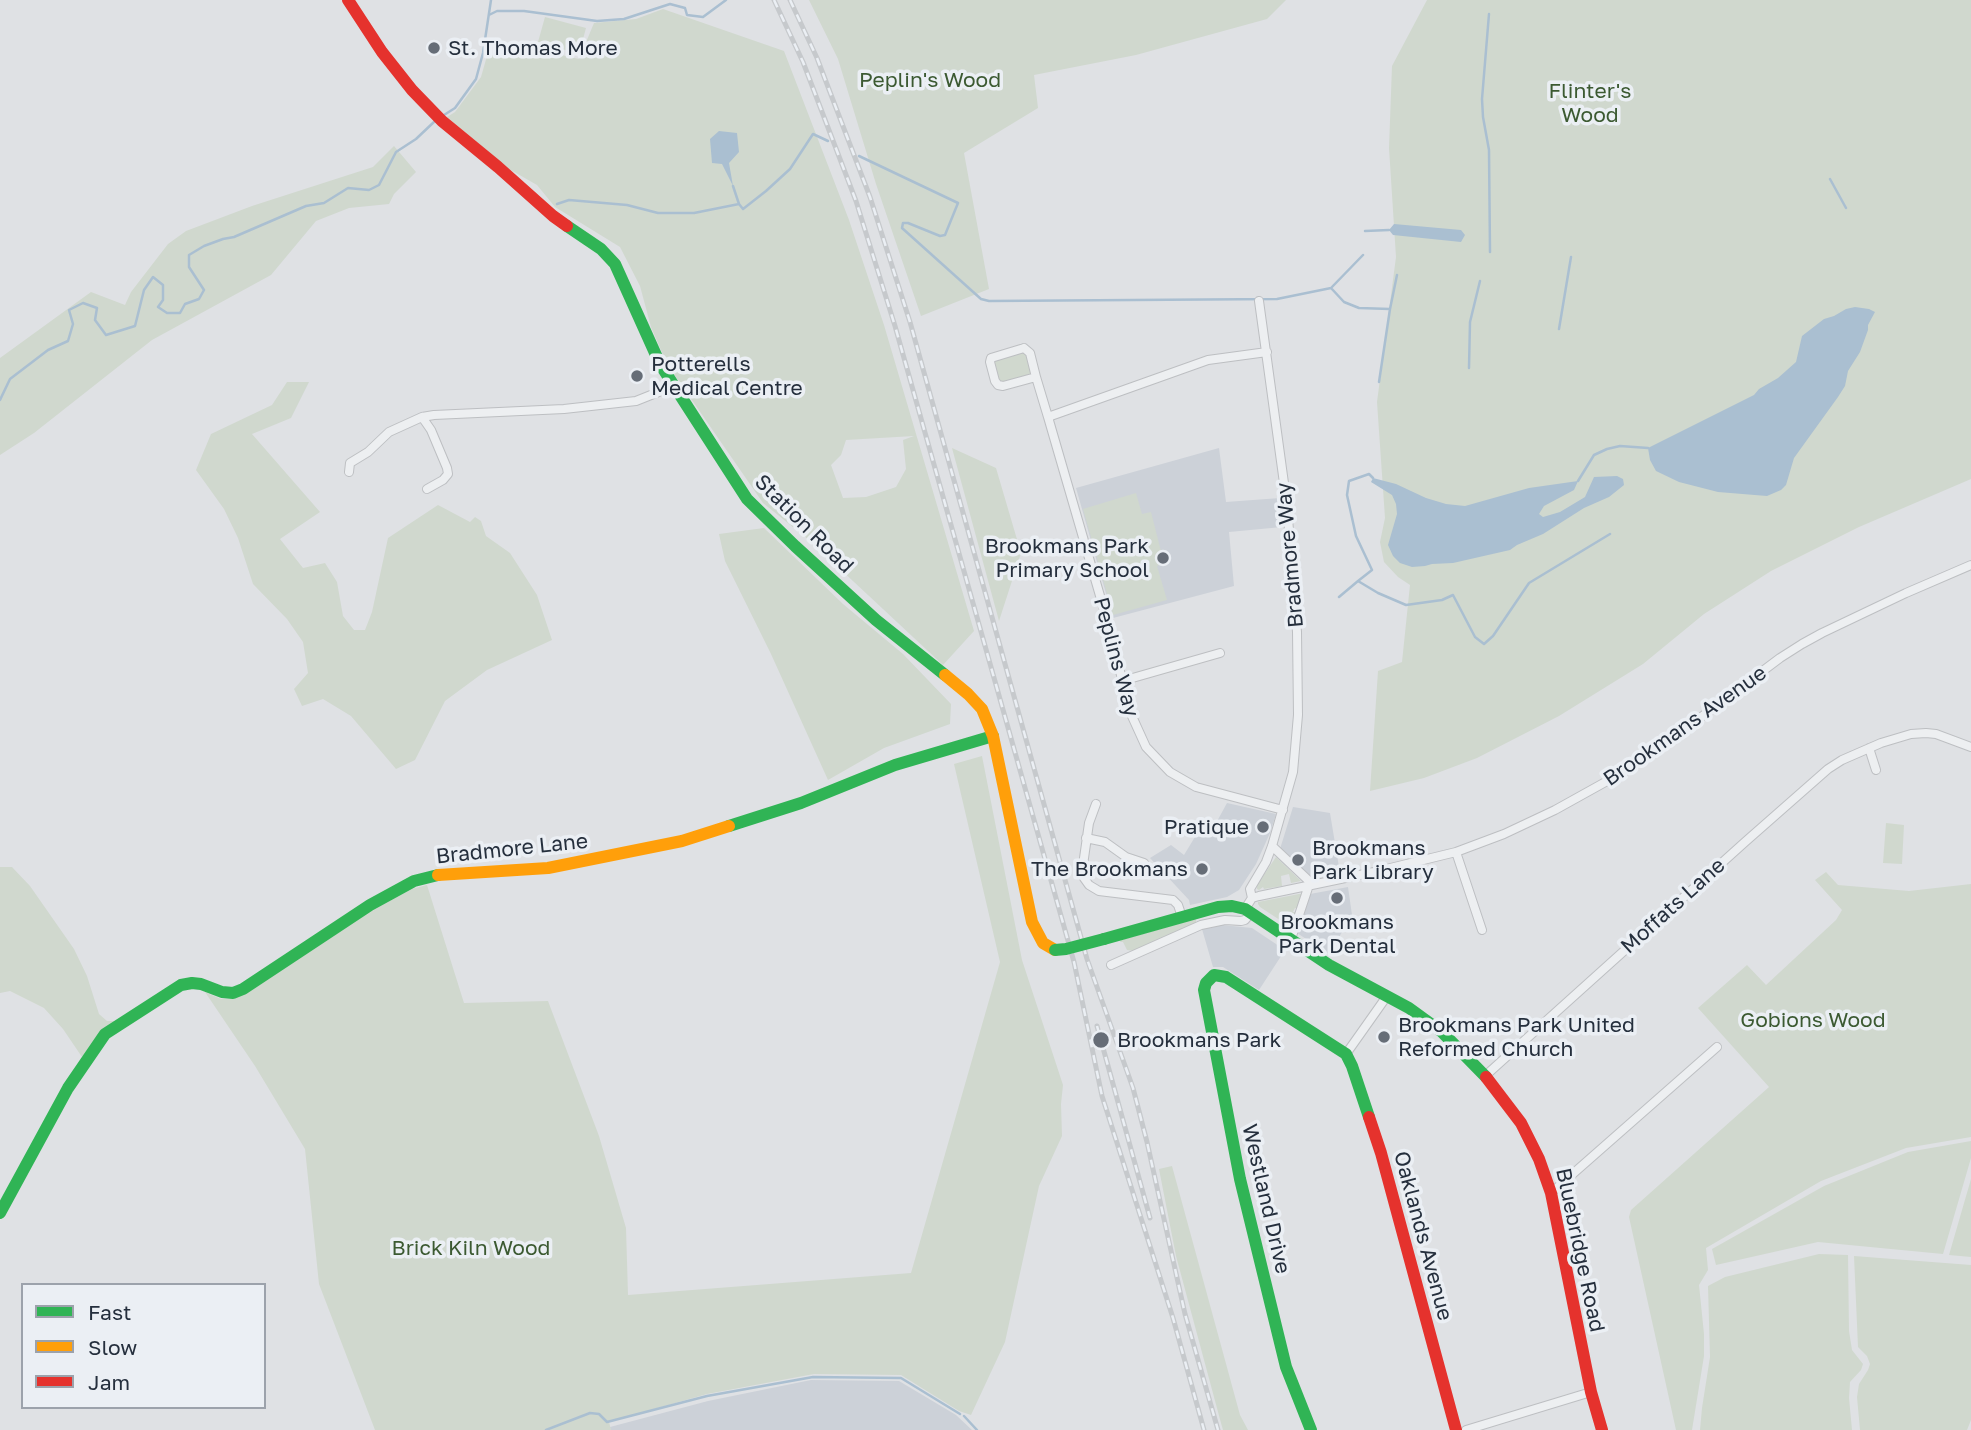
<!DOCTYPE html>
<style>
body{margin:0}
#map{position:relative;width:1971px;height:1430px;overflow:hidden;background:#dfe1e4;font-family:"Golos Text",sans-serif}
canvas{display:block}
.legend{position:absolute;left:21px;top:1283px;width:245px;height:126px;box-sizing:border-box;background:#ebeff4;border:2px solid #9ca2ab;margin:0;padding:9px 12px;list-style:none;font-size:21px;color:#252f3d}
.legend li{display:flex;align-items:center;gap:14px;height:35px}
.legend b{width:35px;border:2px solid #9ca2ab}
</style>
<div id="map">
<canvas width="1971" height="1430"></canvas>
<ul class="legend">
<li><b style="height:9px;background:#30b455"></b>Fast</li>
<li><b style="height:9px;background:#ff9f0a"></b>Slow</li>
<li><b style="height:9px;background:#e5322d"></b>Jam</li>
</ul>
</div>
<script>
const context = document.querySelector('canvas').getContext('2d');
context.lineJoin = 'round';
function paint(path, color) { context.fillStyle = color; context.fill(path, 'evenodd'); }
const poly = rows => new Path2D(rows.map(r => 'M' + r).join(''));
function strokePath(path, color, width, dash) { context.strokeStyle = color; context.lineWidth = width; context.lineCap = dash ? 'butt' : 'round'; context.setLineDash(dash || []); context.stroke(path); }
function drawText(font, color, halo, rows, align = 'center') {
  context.font = font + ' "Golos Text",sans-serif'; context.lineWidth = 7; context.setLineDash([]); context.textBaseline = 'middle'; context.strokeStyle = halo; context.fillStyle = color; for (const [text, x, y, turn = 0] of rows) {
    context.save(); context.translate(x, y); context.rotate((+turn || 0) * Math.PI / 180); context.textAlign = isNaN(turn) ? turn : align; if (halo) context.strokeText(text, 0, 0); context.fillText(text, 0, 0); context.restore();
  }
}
const built = poly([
 [1219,448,1226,502,1280,498,1282,527,1229,532,1234,586,1113,618,1076,488],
 [1227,803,1276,814,1270,833,1256,864,1239,890,1227,897,1190,905,1189,900,1150,858,1171,845,1184,855,1198,832,1209,836],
 [1293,807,1330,813,1340,873,1312,879,1305,874,1280,849],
 [1348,887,1354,929,1345,927,1329,954,1297,933,1310,894],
 [1222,925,1252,928,1285,950,1259,990,1223,967,1213,967,1202,929],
 [811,1380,899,1381,956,1415,972,1430,611,1430,610,1427,708,1401]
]);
const green = poly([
 [809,0,1286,0,1267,19,1136,55,1034,75,1038,108,964,153,989,289,921,316,876,184,838,59],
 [1427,0,1971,0,1971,479,1859,527,1771,571,1704,614,1643,664,1559,716,1477,758,1424,778,1370,791,1378,671,1402,662,1410,585,1398,577,1384,562,1380,542,1385,518,1377,402,1396,257,1389,148,1392,66],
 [663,9,784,51,849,220,884,325,974,631,943,665,809,540,763,503,667,364,651,327,640,286,620,247,555,207,537,185,509,169,447,117,455,112,481,77,487,56,535,49,579,59,594,23,636,19],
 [914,436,903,440,906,469,896,487,866,497,843,498,831,465,841,455,846,440],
 [545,17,586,28,579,54,538,42],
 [394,146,416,172,394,194,389,204,349,208,316,221,271,275,152,340,34,433,0,455,0,358,91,292,125,305,131,292,168,244,186,231,252,206,373,167],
 [1020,351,1026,353,1031,373,1028,376,1002,383,998,382,992,360],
 [287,382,309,382,291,418,252,434,320,512,280,539,303,568,325,563,337,582,343,616,354,630,365,630,372,612,388,538,438,505,470,522,475,517,481,521,486,536,510,553,537,595,552,640,487,670,445,701,415,760,396,769,351,716,323,699,302,706,294,689,308,673,303,642,287,619,253,584,238,538,224,509,196,470,211,434,272,405],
 [952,448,996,468,1021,553,999,621],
 [1136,493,1142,514,1151,512,1164,563,1157,566,1167,600,1113,615,1083,509],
 [764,528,843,604,903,654,951,704,950,724,884,748,828,780,771,654,725,561,719,534],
 [982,756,1022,960,1063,1085,1061,1104,1062,1136,1039,1186,1005,1342,971,1415,959,1411,901,1375,814,1374,707,1394,609,1422,611,1430,375,1430,319,1284,305,1149,255,1066,205,992,221,999,233,999,348,922,412,889,427,885,464,1003,548,1001,599,1136,626,1228,628,1295,911,1273,1000,962,954,764],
 [1886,823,1904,825,1902,864,1883,863],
 [1276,857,1301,881,1291,883,1289,874,1281,876,1282,886,1264,889,1263,887,1259,890,1257,889,1257,885],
 [0,867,12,867,30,886,74,949,87,976,99,1014,107,1021,118,1021,82,1057,63,1029,44,1008,10,991,0,993],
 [1826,872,1838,885,1909,891,1971,884,1971,1137,1906,1148,1821,1181,1706,1248,1708,1270,1699,1285,1704,1334,1704,1356,1692,1430,1676,1430,1629,1217,1631,1210,1769,1087,1698,1008,1747,965,1766,985,1836,920,1842,910,1815,880],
 [1299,894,1301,894,1301,898,1297,909,1295,908,1293,912,1296,912,1289,926,1260,907,1258,904,1258,902],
 [1196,919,1196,923,1134,951,1127,950,1123,942,1120,942,1121,940],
 [1971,1141,1971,1158,1943,1254,1818,1242,1716,1265,1712,1249,1824,1186,1908,1152],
 [1172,1166,1240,1415,1248,1430,1223,1430,1221,1423,1176,1256,1159,1169],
 [1971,1179,1971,1257,1949,1255],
 [1819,1254,1848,1255,1849,1331,1852,1350,1863,1364,1861,1370,1850,1382,1849,1398,1852,1430,1700,1430,1702,1408,1710,1357,1708,1286,1725,1277],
 [1854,1256,1971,1265,1971,1420,1967,1430,1860,1430,1857,1397,1859,1384,1868,1370,1870,1364,1867,1356,1858,1347]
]);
const water = poly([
 [719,131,737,133,739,152,729,163,733,186,722,164,712,163,710,139],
 [1394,224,1461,230,1465,235,1461,242,1393,235,1389,230],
 [1855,307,1869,309,1875,312,1868,325,1868,330,1860,352,1848,371,1845,386,1838,397,1794,458,1786,485,1781,490,1767,496,1718,492,1679,482,1656,471,1650,460,1648,448,1754,395,1759,389,1778,378,1796,362,1802,336,1824,319,1834,316,1846,309],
 [1617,476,1623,479,1624,485,1609,497,1584,508,1543,534,1517,545,1510,550,1453,563,1432,564,1425,566,1412,567,1400,563,1393,556,1388,545,1397,514,1396,504,1392,495,1371,482,1373,478,1396,484,1426,498,1446,504,1465,506,1529,488,1578,481,1574,490,1544,506,1539,514,1543,517,1560,512,1585,497,1594,477]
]);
const stream = poly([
 [1489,14,1482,99,1483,117,1489,150,1490,252],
 [489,15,497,11,524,11,597,21,624,19,670,4,685,8,687,15,703,17,726,0],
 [444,115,455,108,476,79,483,53,491,0],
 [859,156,958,203,945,235,940,236,908,223,903,223,902,228,981,299,989,301,1277,299,1331,288,1363,255],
 [1830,179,1846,208],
 [733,186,739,204],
 [557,204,569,200,627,205,658,213,694,213,739,204,743,209,766,191,790,169,813,134,828,141],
 [1365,231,1389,230],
 [1331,288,1344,302,1359,308,1390,309,1397,275],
 [1559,329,1571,257],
 [1469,368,1470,322,1480,281],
 [1379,382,1390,309],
 [0,400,10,379,48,350,68,341,73,324,69,310,83,303,97,308,95,320,106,335,135,326,144,290,153,277,163,285,163,300,158,307,167,313,180,313,185,304,199,299,204,290,189,267,189,255,204,246,223,239,234,237,306,206,324,203,348,188,369,190,379,185,396,152,416,139,435,121],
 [1373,478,1369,474,1349,481,1347,495,1356,536,1372,570,1358,581,1378,593,1406,605,1442,600,1453,595,1475,637,1484,644,1493,636,1529,583,1610,534],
 [1578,481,1594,455,1607,449,1620,446,1648,448],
 [1339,597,1358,581],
 [964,1416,977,1430],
 [546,1430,590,1413,599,1414,607,1422,707,1396,813,1377,901,1378,960,1414]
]);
const street = poly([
 [1024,348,1030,353,1036,377,1003,386,998,385,995,381,990,362,991,358,1024,348],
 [1267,352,1208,360,1048,417,1105,613,1131,714,1146,747,1170,772,1196,787,1283,810],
 [1036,377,1048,417],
 [422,417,431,430,447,468,448,474,443,480,427,489],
 [349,472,350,463,368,452,389,432,422,417,434,415,564,409,636,401,661,391,670,381],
 [1122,681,1220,653],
 [1869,748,1876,770],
 [1096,804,1089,823,1082,872,1084,878,1089,885,1099,891,1173,900,1178,905,1182,917],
 [1086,838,1105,842,1126,857,1144,863],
 [1272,846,1308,880,1309,885,1291,939],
 [1456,852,1482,930],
 [1252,898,1250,889,1266,862,1272,846,1293,772,1298,715,1297,632,1287,505,1259,301],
 [1245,909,1252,898,1259,896,1374,872,1456,852,1504,834,1555,810,1627,770,1660,748,1780,658,1802,644,1822,633,1906,593,1971,565],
 [1111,965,1201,925,1225,920,1241,921,1245,920,1251,913],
 [1346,1054,1387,996],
 [1485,1076,1745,842,1828,769,1842,760,1881,743,1911,734,1926,733,1936,734,1971,747],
 [1551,1193,1717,1047],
 [1466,1430,1591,1392]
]);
const fast = poly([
 [567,226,601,249,615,264,660,364,747,499,795,546,876,620,945,675],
 [729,826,801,803,895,765,993,736],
 [1104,939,1218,907,1232,906,1245,909,1329,965,1409,1008,1442,1032,1486,1077],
 [0,1213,68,1088,105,1034,181,985,192,983,201,984,222,992,233,993,243,989,370,905,414,881,438,875],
 [1311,1430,1286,1367,1240,1179,1204,990,1206,983,1214,975,1226,977,1346,1054,1352,1066,1369,1117]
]);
const slow = poly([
 [945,675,968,694,982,709,993,736,1032,922,1043,943,1055,950],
 [438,875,548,868,682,841,729,826]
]);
const jam = poly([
 [348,0,382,52,412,90,442,121,498,167,553,216,567,226],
 [1486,1077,1521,1123,1539,1159,1551,1193,1591,1392,1602,1430],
 [1369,1117,1381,1153,1456,1430]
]);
const rail = poly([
 [774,0,803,62,856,201,895,326,1074,962,1102,1096,1173,1318,1204,1430],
 [790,0,817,58,870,197,910,322,1087,959,1133,1088,1147,1142,1185,1314,1218,1430],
 [1097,1026,1150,1218]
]);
const fastBridge = poly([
 [1055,950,1066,949,1104,939]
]);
const markers = [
 [434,48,7,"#666d77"],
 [637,376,7,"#666d77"],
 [1163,558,7,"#666d77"],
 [1263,827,7,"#666d77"],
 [1298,860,7,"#666d77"],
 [1202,869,7,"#666d77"],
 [1337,898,7,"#666d77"],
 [1384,1037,7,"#666d77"],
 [1101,1040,9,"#666d77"]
];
const poiNames = [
 ["St. Thomas More",448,48],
 ["Potterells",651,364],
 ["Medical Centre",651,388],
 ["Brookmans Park",1149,546,"right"],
 ["Primary School",1149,570,"right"],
 ["Pratique",1249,827,"right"],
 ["Brookmans",1312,848],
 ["Park Library",1312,872],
 ["The Brookmans",1188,869,"right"],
 ["Brookmans",1337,922,"center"],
 ["Park Dental",1337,946,"center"],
 ["Brookmans Park United",1398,1025],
 ["Reformed Church",1398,1049],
 ["Brookmans Park",1117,1040]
];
const parkNames = [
 ["Peplin's Wood",930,80],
 ["Flinter's",1590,91],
 ["Wood",1590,115],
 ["Gobions Wood",1813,1020],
 ["Brick Kiln Wood",471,1248]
];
const streetNames = [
 ["Station Road",804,524,45],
 ["Bradmore Way",1290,555,-95],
 ["Peplins Way",1116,657,75],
 ["Brookmans Avenue",1685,726,-35],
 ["Bradmore Lane",512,849,-6],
 ["Moffats Lane",1673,906,-42],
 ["Westland Drive",1266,1199,77],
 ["Oaklands Avenue",1423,1236,75],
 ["Bluebridge Road",1580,1250,78]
];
paint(built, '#ccd1d8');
paint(green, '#d0d8ce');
paint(water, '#aabfd1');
strokePath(stream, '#aabfd1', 2.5);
strokePath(street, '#bdbfc2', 10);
strokePath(street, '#edeff1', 8);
strokePath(fast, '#30b455', 12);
strokePath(slow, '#ff9f0a', 12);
strokePath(jam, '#e5322d', 12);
strokePath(rail, '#c6c9cc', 5);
strokePath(rail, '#ebeff4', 2.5, [8]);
strokePath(fastBridge, '#30b455', 12);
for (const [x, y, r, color] of markers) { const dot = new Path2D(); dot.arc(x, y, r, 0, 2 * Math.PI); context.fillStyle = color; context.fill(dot); strokePath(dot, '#ebeff4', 2.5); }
drawText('21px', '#252f3d', '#ebeff4', poiNames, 'left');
drawText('21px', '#3c5a32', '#ebeff4', parkNames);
drawText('21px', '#252f3d', '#ebeff4', streetNames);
</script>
